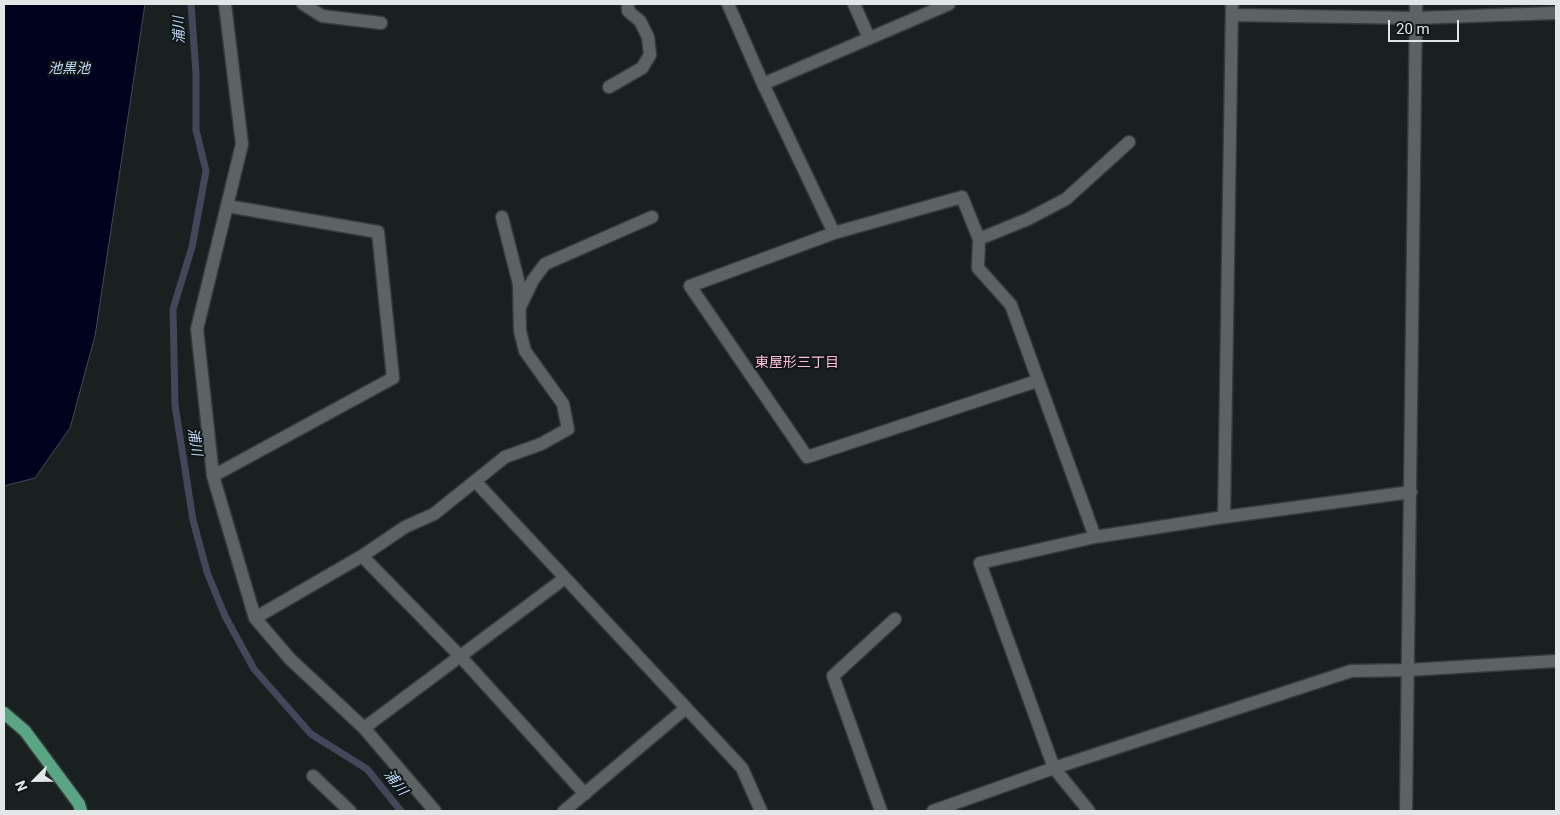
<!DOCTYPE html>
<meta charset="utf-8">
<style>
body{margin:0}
#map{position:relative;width:1560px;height:815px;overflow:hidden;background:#192020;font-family:Roboto,sans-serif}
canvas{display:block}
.frame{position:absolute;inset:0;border:5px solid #e1e6e6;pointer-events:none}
.north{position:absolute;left:10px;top:755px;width:50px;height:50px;-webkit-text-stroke:4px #101716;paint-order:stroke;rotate:247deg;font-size:14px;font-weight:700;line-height:20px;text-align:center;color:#e1e6e6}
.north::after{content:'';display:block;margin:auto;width:18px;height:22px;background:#e1e6e6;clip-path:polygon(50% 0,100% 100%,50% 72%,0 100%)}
.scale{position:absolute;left:1388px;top:20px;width:71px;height:22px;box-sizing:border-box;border:2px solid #e1e6e6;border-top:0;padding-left:6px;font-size:15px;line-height:18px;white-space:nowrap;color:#e1e6e6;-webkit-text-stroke:4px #101716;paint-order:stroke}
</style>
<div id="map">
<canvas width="1560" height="815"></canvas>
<div class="frame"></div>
<div class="north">N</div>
<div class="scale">20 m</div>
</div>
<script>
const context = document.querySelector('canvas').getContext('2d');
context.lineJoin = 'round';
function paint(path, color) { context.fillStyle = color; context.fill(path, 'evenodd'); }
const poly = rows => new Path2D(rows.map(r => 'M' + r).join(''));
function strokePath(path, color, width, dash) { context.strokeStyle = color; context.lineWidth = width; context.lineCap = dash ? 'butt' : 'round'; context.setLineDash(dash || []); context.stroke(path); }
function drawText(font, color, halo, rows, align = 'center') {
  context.font = font + ' Roboto,"Noto Sans JP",sans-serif'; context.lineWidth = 4; context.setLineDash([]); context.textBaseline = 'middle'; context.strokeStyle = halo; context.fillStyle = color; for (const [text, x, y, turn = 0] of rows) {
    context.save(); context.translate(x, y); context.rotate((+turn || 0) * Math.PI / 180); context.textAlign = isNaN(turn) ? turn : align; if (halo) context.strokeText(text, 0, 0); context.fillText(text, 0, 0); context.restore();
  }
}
const water = poly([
 [4,4,145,4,95,336,70,428,35,478,4,486,4,4]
]);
const stream = poly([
 [191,4,196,73,196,130,206,171,192,247,173,309,175,405,193,520,207,572,225,616,254,669,311,734,367,769,401,811]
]);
const minor = poly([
 [225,4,242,144,197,329,213,476,255,618,290,659,364,728,435,811],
 [303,4,322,16,381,23],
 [728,4,763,84,834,233],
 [854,4,869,38],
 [1232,15,1416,18,1556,13],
 [763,84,949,4],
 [609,87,642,68,650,55,648,37,640,21,628,11,628,4],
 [979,239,1028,219,1066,199,1129,142],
 [521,305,533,280,545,264,652,217],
 [1037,381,807,457,690,286,834,233,962,197,979,239,978,268,1011,305,1095,537],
 [213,476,393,378,378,232,227,206],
 [475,481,742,768,761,811],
 [1224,517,1232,4],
 [362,556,460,656,585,794],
 [255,618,362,556,405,527,434,514,505,457,541,444,568,429,563,404,525,351,520,331,519,284,502,217],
 [364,728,565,578],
 [313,776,350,811],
 [564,811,686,708],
 [881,811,833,676,895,619],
 [933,811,1054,768,1351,671,1408,670,1556,661],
 [1089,811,1054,768,980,563,1095,537,1224,517,1411,492],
 [1406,811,1416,4]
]);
const major = poly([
 [4,713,25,731,79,804,81,811]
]);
const waterNames = [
 ["浦川",180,30,-92],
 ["池黒池",69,69],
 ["浦川",194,442,81],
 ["浦川",395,783,52]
];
const neighbourhoodNames = [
 ["東屋形三丁目",797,363]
];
paint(water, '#00031d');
strokePath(water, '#444759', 1);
strokePath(stream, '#444759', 7);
strokePath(minor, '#353a3a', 15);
strokePath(major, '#353a3a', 15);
strokePath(minor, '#5b6363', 12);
strokePath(major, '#59a584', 12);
drawText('italic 14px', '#bfd8fb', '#101716', waterNames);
drawText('14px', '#febed6', '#101716', neighbourhoodNames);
</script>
